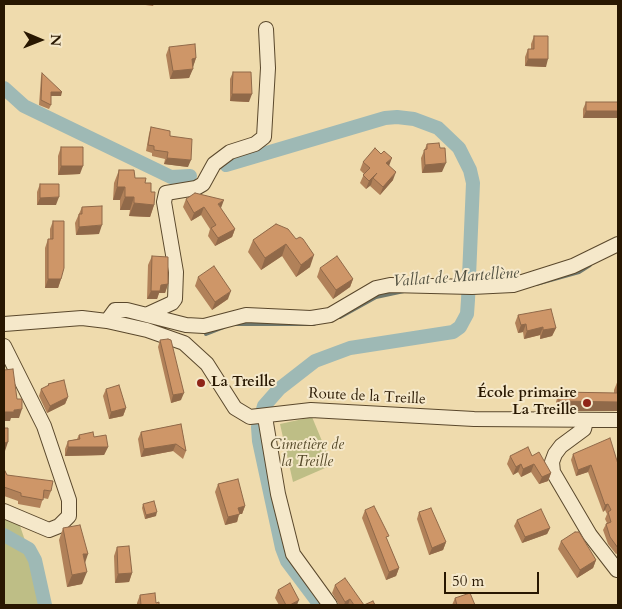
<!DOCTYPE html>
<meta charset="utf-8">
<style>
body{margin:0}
#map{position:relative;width:622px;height:609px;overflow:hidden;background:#efdbad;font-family:Cardo,serif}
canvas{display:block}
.frame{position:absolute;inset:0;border:5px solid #281701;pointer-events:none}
.north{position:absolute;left:15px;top:15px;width:50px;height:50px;-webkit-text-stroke:4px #f5e8ca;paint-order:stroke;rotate:91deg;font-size:14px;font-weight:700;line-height:20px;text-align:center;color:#281701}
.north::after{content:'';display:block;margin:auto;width:18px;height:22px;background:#281701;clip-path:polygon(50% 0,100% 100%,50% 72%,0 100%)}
.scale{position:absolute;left:444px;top:572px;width:95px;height:22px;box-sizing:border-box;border:2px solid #281701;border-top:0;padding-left:6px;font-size:15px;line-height:18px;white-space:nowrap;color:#281701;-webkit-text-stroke:4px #f5e8ca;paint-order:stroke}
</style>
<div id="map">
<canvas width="622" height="609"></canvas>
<div class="frame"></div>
<div class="north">N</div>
<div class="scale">50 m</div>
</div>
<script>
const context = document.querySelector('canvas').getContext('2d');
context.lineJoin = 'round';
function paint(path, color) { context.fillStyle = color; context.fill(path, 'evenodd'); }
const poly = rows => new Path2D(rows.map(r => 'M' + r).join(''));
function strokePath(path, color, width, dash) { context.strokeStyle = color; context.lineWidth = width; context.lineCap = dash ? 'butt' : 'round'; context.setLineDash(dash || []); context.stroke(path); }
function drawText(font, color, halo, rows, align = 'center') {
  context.font = font + ' Cardo,serif'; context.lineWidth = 4; context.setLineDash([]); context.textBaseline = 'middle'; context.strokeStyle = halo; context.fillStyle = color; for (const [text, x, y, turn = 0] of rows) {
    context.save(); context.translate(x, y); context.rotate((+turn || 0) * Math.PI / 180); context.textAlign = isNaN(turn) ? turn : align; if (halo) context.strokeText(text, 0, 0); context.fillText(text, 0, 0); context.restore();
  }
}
const green = poly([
 [312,417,332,465,293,482,280,424],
 [4,518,18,520,47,605,4,605]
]);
const stream = poly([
 [536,284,579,272,590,265],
 [340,317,376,297,404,291],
 [236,324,314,324],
 [206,334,224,327]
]);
const canal = poly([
 [4,88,24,106,171,177,190,176],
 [226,165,385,118,397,117,414,119,438,128,459,148,470,170,473,183,468,300,467,314,460,327,453,332,350,348,315,361,279,389,264,406,258,427,259,441,282,548,287,561,320,605],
 [4,535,29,549,35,560,45,605]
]);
const minor = poly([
 [148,314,172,303,175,299,176,272,164,202,166,193,196,188,203,184,214,164,230,152,255,144,264,137,268,68,266,29],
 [107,321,115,310,127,310,186,325,204,326,246,315,311,318,330,315,376,288,390,285,472,287,513,285,573,266,618,244],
 [4,324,82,318,107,321,147,330,184,343,207,364,235,408,250,417,311,410,474,419,618,420],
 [4,346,44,426,69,500,69,516,59,526,49,530,4,511],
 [265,417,278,494,293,554,330,605],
 [586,421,584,429,561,446,555,454,552,462,553,472,590,535,617,570]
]);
const wall = poly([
 [138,4,154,4,153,6],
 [534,36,546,67,525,66,525,57,528,49,531,49,531,44],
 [169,47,196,58,189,78,170,79,166,55],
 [233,72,249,102,230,101,230,79],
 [42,73,61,96,51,96,51,105,49,109,39,105,41,77],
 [586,102,618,102,583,118,583,109],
 [151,127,170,136,188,167,164,164,165,159,152,156,152,153,146,151,149,134],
 [427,144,440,148,442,172,422,173,421,158],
 [61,147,80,174,58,175,58,156],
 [363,162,389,165,393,180,380,195,370,186,371,185,366,189,360,183,364,174,360,170],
 [119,170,135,178,151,192,154,205,150,217,129,216,130,210,120,210,120,200,113,200,114,183],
 [40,184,56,205,37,205,37,192],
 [186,199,221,209,235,229,232,237,215,246,208,236,210,229,201,215,191,221,183,207],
 [82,207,99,234,76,235,75,223],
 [53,221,61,279,58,288,45,288,45,248,48,239,50,239,50,229],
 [276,224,310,267,296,277,282,256,261,270,248,252,253,240],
 [152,256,168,284,165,293,159,293,157,299,147,299,148,265],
 [320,268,353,279,350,287,333,299,317,277],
 [198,277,228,299,212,310,195,286],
 [518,315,556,328,552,336,540,339,540,335,524,339,523,332,518,333,515,323],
 [160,340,181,400,171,403,158,347],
 [618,380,618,411,556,411,556,402,559,392,614,393,614,390],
 [48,384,68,397,65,404,47,413,39,396,41,389,48,386],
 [106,389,126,408,123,416,109,419,103,396],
 [181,424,186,451,183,459,173,451,141,457,138,439,141,432],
 [79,435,94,437,108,447,104,455,65,456,65,449,68,441,77,439],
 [573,454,618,464,618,553,616,554,608,544,603,530,606,524,607,523,605,519,607,514,605,510,603,512,588,472,576,476,571,460],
 [510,456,532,456,551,473,548,481,539,484,531,472,521,477,518,472,513,475,507,464],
 [4,469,7,475,51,491,48,499,43,498,40,508,18,504,18,501,4,496],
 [218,484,245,506,242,514,239,514,237,522,225,525,215,492],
 [143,504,156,516,145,519,142,508],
 [365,510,387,540,399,568,396,576,386,580,362,518],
 [419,512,446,542,443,550,429,555,417,519],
 [517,520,550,528,547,534,522,543,514,526],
 [63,528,85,563,82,584,67,587,59,540],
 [561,541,596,560,593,568,577,578,558,549],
 [117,547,132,573,129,582,115,583,114,556],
 [335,585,364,605,339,605,332,593],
 [278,590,297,605,279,605,275,598],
 [140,595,156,603,159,605,137,605,137,603],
 [455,598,475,605,452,605]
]);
const shadedWall = poly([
 [196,58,193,67,189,67,192,59],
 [528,59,548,59,546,67,525,66],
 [193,69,189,78,170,79,173,71],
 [51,92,62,92,61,96,49,96],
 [232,94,252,94,249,102,230,101],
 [586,111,618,111,618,118,583,118],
 [167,158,191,160,188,167,164,164],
 [392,158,389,166,386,163],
 [446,163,442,172,422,173,425,165],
 [61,166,83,166,80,174,58,175],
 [396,172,393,180,380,195,383,187],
 [377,173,373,178,371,185,366,189,369,181],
 [117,187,125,187,120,200,113,200],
 [59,197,56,205,37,205,40,198],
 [125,197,134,197,130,210,120,210],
 [224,200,221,208,218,204],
 [134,203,154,205,150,217,129,216],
 [204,207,201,215,191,221,194,213],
 [102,225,99,234,76,235,79,227],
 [235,229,232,237,215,246,218,238],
 [286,244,282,256,261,270,265,258],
 [314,255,310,267,296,277,301,265],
 [48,279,61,279,58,288,45,288],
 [353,279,350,287,333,299,336,290],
 [168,284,165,293,159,293,157,299,147,299,151,291,161,285],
 [231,291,228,299,212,310,215,302],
 [526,324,523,332,518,333,521,325],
 [543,327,540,335,524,339,527,331],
 [556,328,552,336,540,339,543,330],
 [184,393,181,400,171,403,173,395],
 [68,397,65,404,47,413,50,406],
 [559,401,618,402,618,411,556,411],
 [126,408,123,416,109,419,111,412],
 [22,409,19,418,11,418,10,421,4,421,4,412,14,410],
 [8,442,5,451,4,451,4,443],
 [176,444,173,451,141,457,144,449],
 [68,447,108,447,104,455,65,456],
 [521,464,518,472,513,475,516,467],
 [534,464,531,472,521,477,523,469],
 [591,465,588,472,576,476,578,470],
 [551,473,548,481,539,484,542,477],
 [608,504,605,510,603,512,605,505],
 [245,506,242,514,239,514,237,522,225,525,228,517,238,508],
 [157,512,156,516,145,519,146,515],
 [550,528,547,534,522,543,525,537],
 [446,542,443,550,429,555,432,548],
 [83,554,88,554,84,566],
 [596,560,593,568,577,578,580,570],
 [399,568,396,576,386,580,389,572],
 [87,572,82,584,67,587,72,575],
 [132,573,129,582,115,583,118,574],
 [350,599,348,605,344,605,345,602],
 [299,600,297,605,290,605]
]);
const building = poly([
 [534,36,548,36,548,59,528,59,528,49,534,49,534,36],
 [195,44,196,58,192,59,193,69,173,71,169,47,195,44],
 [233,72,251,72,252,94,232,94,233,72],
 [42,73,62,92,51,92,51,105,41,100,42,73],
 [586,102,618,102,618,111,586,111,586,102],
 [151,127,170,131,170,136,192,139,191,160,167,158,168,152,154,150,154,146,148,145,151,127],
 [439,143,440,148,445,148,446,163,425,165,424,150,427,149,427,144,439,143],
 [61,147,83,147,83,166,61,166,61,147],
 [375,148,381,154,384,151,392,158,386,163,396,172,383,187,373,178,377,173,369,181,363,175,370,168,363,162,375,148],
 [119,170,134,170,135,178,146,178,145,183,151,183,151,192,155,192,154,205,134,203,134,197,125,197,125,187,117,187,119,170],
 [40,184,59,184,59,197,40,198,40,184],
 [195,193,224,200,218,204,235,229,218,238,211,228,216,225,204,207,194,213,186,199,195,193],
 [102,206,102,225,79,227,79,214,82,214,82,207,102,206],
 [53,221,64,221,64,268,61,279,48,279,48,239,53,239,53,221],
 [276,224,288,229,296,239,300,237,303,239,314,255,301,265,286,244,265,258,253,240,276,224],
 [152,256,168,257,168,284,161,285,160,291,151,291,152,256],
 [337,256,353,279,336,290,320,268,337,256],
 [214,266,231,291,215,302,198,277,214,266],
 [551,309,556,328,543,330,543,327,527,331,526,324,521,325,518,315,551,309],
 [168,339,171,340,184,393,173,395,160,340,168,339],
 [13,369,17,399,22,399,22,409,14,410,14,412,4,412,4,370,13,369],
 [64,380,68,397,50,406,41,389,49,385,48,384,64,380],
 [618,380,618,402,559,401,559,392,617,393,618,380],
 [119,385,126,408,111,412,106,389,119,385],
 [181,424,186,451,176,444,144,449,141,432,181,424],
 [4,428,8,428,8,442,4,443,4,428],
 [93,432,94,437,106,435,108,447,68,447,68,441,80,439,79,435,93,432],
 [610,438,618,464,618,548,610,537,606,524,611,522,608,512,611,510,608,504,605,505,591,465,578,470,573,454,610,438],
 [528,447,532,456,539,452,551,473,542,477,534,464,523,469,521,464,516,467,510,456,528,447],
 [4,469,7,475,53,481,51,491,44,490,43,500,21,496,21,493,4,487,4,469],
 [238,479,245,506,238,508,240,514,228,517,218,484,238,479],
 [154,501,157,512,146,515,143,504,154,501],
 [374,506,389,536,386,537,399,568,389,572,365,510,374,506],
 [431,508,446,542,432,548,419,512,431,508],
 [541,509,550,528,525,537,517,520,541,509],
 [80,525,88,554,83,554,87,572,72,575,63,528,80,525],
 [575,532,579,532,596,560,580,570,561,541,575,532],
 [129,546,132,573,118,574,117,547,129,546],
 [345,578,364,605,354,605,350,599,345,602,335,585,345,578],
 [290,583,299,600,290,605,286,605,278,590,290,583],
 [155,593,156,603,159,602,159,605,141,605,140,595,155,593],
 [470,593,475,605,457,605,455,598,470,593],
 [373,601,375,605,364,605,373,601]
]);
const markers = [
 [201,383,5,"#8f2418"],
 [587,403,5,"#8f2418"]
];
const poiNames = [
 ["La Treille",211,383],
 ["École primaire",577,394,"right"],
 ["La Treille",577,411,"right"]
];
const streetNames = [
 ["Route de la Treille",367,397,3]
];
const parkNames = [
 ["Cimetière de",307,446],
 ["la Treille",307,463]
];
const waterNames = [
 ["Vallat de Martellène",456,278,-4]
];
paint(green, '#bebe86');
strokePath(stream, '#6f786d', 4);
strokePath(canal, '#9eb9b5', 14);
strokePath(minor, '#5a482c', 16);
strokePath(minor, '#f5e8ca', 14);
paint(wall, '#b18159');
paint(shadedWall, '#906949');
paint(building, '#ce9668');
strokePath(building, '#906949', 1);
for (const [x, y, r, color] of markers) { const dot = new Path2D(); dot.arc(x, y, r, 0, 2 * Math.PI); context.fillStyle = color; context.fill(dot); strokePath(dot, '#f5e8ca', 2); }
drawText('bold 15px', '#281701', '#f5e8ca', poiNames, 'left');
drawText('15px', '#281701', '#f5e8ca', streetNames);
drawText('italic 15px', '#554929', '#f5e8ca', parkNames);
drawText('italic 16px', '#515040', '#f5e8ca', waterNames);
</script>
